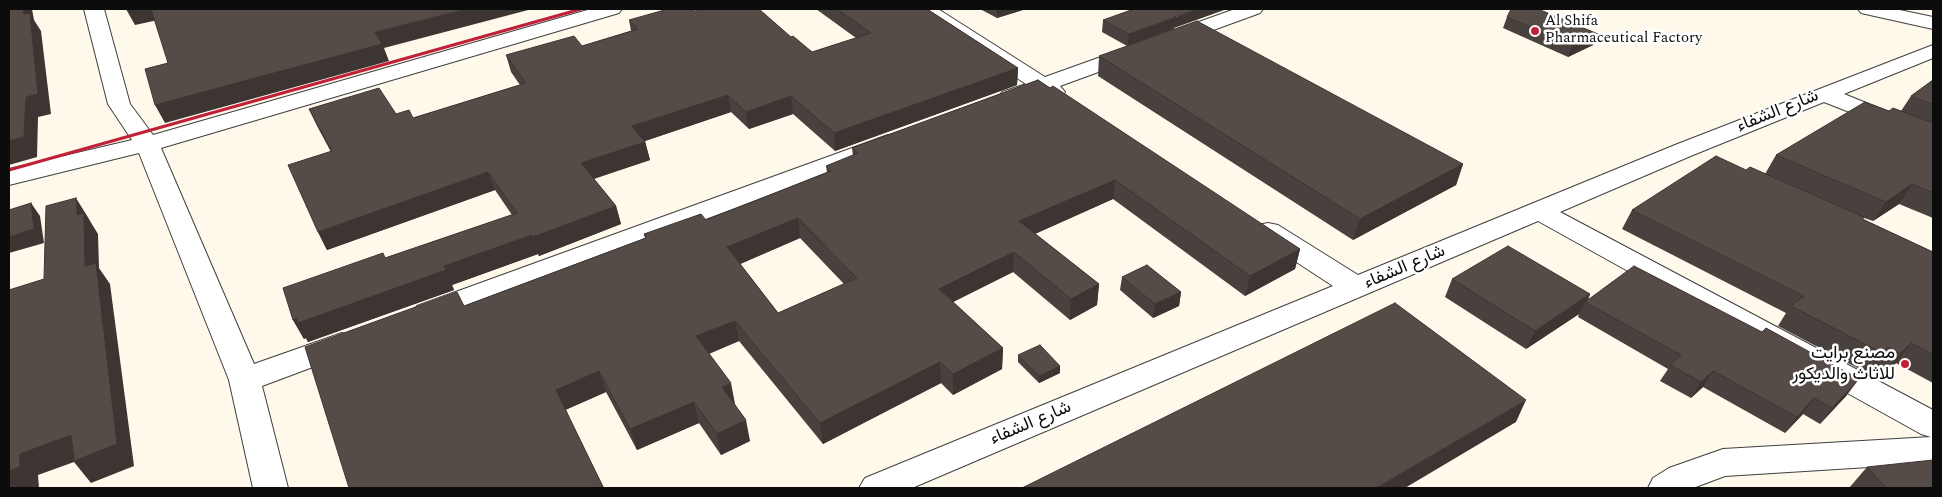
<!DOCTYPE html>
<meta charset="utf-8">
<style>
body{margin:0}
#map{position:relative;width:1942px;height:497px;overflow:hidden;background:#fff9eb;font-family:Spectral,serif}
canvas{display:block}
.frame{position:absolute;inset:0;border:10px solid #0c0c0c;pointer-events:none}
</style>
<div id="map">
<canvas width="1942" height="497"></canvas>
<div class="frame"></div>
</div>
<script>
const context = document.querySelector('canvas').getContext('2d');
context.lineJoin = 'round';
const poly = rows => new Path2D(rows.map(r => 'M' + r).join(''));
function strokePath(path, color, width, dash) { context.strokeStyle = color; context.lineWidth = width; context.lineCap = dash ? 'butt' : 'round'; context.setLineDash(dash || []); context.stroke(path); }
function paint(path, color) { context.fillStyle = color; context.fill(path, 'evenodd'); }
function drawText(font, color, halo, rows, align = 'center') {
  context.font = font + ' Spectral,Vazirmatn,serif'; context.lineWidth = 5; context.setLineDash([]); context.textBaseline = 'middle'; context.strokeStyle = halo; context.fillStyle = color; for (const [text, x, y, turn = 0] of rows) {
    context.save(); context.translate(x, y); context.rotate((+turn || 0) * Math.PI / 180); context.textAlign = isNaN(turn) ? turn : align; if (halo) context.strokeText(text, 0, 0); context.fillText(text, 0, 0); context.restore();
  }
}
const minor = poly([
 [84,9,104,9,130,104,153,135,591,9,622,9,619,13,161,148,254,364,342,333,353,336,357,344,353,352,262,386,288,488,253,488,229,380,139,153,9,185,9,169,132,140,108,104,84,9],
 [915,9,938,9,1045,77,1235,9,1263,9,1260,13,1060,86,1065,92,1062,97,1054,99,1041,93,1010,104,1002,102,999,97,1002,92,1026,84,918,13,915,9],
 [1858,9,1895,9,1933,17,1933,29,1861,13,1858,9],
 [1933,45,1933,58,1844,94,1933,130,1933,145,1824,102,1693,155,1560,212,1933,410,1933,463,1725,476,1693,488,1648,488,1653,478,1669,468,1723,449,1931,437,1921,434,1538,221,912,488,859,488,865,478,1333,286,1258,237,1255,231,1258,225,1268,223,1278,225,1358,275,1675,145,1933,45],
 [888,135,897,137,900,142,897,147,437,320,427,323,417,320,412,313,417,306,888,135]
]);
const rail = poly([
 [9,170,581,9]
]);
const wall = poly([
 [816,9,927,9,1018,68,1017,85,835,151,793,114,749,129,731,112,645,141,650,160,594,179,616,206,621,224,539,256,538,254,452,285,454,290,308,342,306,338,304,339,293,320,385,258,512,215,495,190,327,250,318,232,331,152,317,126,309,109,396,114,413,118,520,85,511,72,506,55,582,46,631,31,629,20,695,11,791,37,812,52,856,38],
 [980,9,1026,9,997,18],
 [1507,17,1598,34,1593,45,1568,57,1503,28],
 [1103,20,1174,28,1127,46,1102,32],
 [1099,56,1463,164,1456,185,1353,240,1098,76],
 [1038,80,1300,249,1295,269,1245,296,1113,199,1035,234,1099,284,1097,305,1070,320,1013,272,953,302,1003,348,1002,369,953,395,941,383,823,444,739,341,709,354,735,404,734,404,750,441,721,455,699,423,637,450,606,392,565,410,604,488,349,488,464,306,645,238,644,234,706,220,827,172,826,166,853,156,852,148],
 [800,238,844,284,778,313,740,264],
 [1933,80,1933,218,1899,204,1873,221,1864,218,1863,219,1933,252,1933,383,1896,363,1885,373,1873,367,1867,373,1778,326,1786,313,1622,229,1632,210,1746,170,1765,174,1776,155,1889,111,1901,111,1911,96],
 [1122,277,1181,292,1179,306,1153,318,1120,290],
 [1452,279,1590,294,1588,300,1847,395,1820,424,1803,414,1785,433,1703,387,1691,398,1660,381,1668,369,1578,317,1579,314,1526,349,1445,297],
 [1018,355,1060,366,1060,373,1039,383,1018,362],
 [1867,467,1933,488,1849,488]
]);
const shadedWall = poly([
 [23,9,32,9,34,20,41,31,51,114,38,117,37,157,9,165,9,141,26,97],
 [126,9,152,9,158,20,135,25],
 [466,9,532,9,384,48,389,61,165,123,155,105,375,32],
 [997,9,1026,9,997,18],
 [1197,9,1227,9,1174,28,1174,29,1127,46,1129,34],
 [1598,34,1593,45,1568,57,1572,45],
 [1018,68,1017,85,835,151,834,133],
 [728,95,731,112,636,144,632,126],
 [791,96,793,114,749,129,746,112],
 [645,142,650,160,586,181,581,163],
 [1463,164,1456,185,1353,240,1360,219],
 [488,172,495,190,327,250,318,232],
 [1115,180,1113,199,1019,241,1019,221],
 [1912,184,1899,204,1873,221,1886,202],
 [76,198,89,219,90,221,98,234,99,268,110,284,134,466,91,483,74,462,38,475,39,488,9,488,9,471,20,454,85,266,77,215],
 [31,203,40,216,44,243,9,253,9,237],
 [616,206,621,224,539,256,533,237],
 [798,218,800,238,731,268,727,247],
 [532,235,538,254,452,285,454,290,308,342,306,338,304,339,293,320],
 [1300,249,1295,269,1245,296,1250,276],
 [1014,252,1013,272,939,309,939,289],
 [1099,284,1097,305,1070,320,1071,299],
 [1181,292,1179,306,1153,318,1155,304],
 [1590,294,1587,302,1585,302,1579,314,1526,349,1535,331],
 [735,321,739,341,700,357,696,336],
 [1911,343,1896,363,1885,373,1900,354],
 [1888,347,1873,367,1867,373,1882,353],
 [1003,348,1002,369,953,395,953,374],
 [940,362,941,383,823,444,820,423],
 [1060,366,1060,373,1039,383,1039,376],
 [599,371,606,392,563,411,556,390],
 [1713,371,1703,387,1691,398,1701,382],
 [1859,379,1847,395,1820,424,1832,408],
 [731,383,735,404,726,408,722,387],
 [1814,398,1803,414,1785,433,1797,417],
 [1526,400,1516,422,1405,488,1376,488],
 [694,402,699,423,637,450,630,429],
 [746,420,750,441,721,455,717,434]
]);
const building = poly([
 [9,9,23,9,24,14,30,13,38,94,26,97,24,137,9,141,9,9],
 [151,9,466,9,375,32,382,44,155,105,145,69,168,63,151,9],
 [668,9,691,9,695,11,704,9,759,9,791,37,793,36,812,52,871,33,837,9,927,9,1018,68,834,133,791,96,746,112,728,95,632,126,645,142,581,163,616,206,533,237,532,235,444,266,446,270,298,323,296,318,293,320,283,288,383,253,385,258,517,213,488,172,318,232,288,165,332,151,309,109,379,88,396,114,409,110,413,118,526,83,506,55,574,36,582,46,638,29,629,20,668,9],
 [1134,9,1197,9,1174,17,1176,17,1129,34,1103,20,1134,9],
 [1511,9,1538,9,1598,34,1572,45,1507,17,1511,9],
 [1197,21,1463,164,1360,219,1099,56,1197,21],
 [1038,80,1050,88,1053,86,1300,249,1250,276,1115,180,1019,221,1099,284,1071,299,1014,252,939,289,1003,348,953,374,940,362,820,423,735,321,696,336,731,383,722,387,746,420,717,434,694,402,630,429,599,371,556,390,603,487,599,488,349,488,305,347,457,292,464,306,646,238,644,234,701,214,706,220,831,171,826,166,858,153,852,148,1038,80],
 [798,218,857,278,778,313,727,247,798,218],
 [1933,80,1933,105,1911,96,1933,80],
 [1865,102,1889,111,1893,108,1933,123,1933,193,1912,184,1886,202,1776,155,1865,102],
 [1716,156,1746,170,1750,167,1864,217,1862,219,1933,252,1933,354,1911,343,1900,354,1888,347,1882,353,1791,306,1804,296,1632,210,1716,156],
 [76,198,77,215,84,213,85,266,96,263,117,444,74,461,71,435,20,454,20,467,9,471,9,290,44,279,46,206,76,198],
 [31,203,34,229,9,237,9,210,31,203],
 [1508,246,1590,294,1535,331,1452,279,1508,246],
 [1147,265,1181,292,1155,304,1122,277,1147,265],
 [1634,266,1762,332,1766,328,1859,379,1832,408,1814,398,1797,417,1713,371,1701,382,1670,365,1681,355,1585,302,1634,266],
 [1395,303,1526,400,1376,488,1022,488,1395,303],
 [1040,345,1060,366,1039,376,1018,355,1040,345],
 [1933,460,1933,488,1886,488,1867,467,1933,460]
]);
const markers = [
 [1535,31,5,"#c02038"],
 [1905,364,5,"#c02038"]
];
const farPoinames = [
 ["Al Shifa",1545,22],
 ["Pharmaceutical Factory",1545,39]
];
const streetNames = [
 ["شارع الشفاء",1778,112,-22],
 ["شارع الشفاء",1405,268,-23],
 ["شارع الشفاء",1031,424,-23]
];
const poiNames = [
 ["مصنع برايت",1895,354],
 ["للاثاث والديكور",1895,375]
];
strokePath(minor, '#3f3f3f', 2);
paint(minor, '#fff');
strokePath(rail, '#c02038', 3);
paint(wall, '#49413e');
paint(shadedWall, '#3c3532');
paint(building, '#554c48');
strokePath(building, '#3c3532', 1);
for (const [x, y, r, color] of markers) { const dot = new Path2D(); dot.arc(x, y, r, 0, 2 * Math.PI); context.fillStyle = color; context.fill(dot); strokePath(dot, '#fff', 2); }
drawText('15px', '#0c0c0c', '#fff', farPoinames, 'left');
drawText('18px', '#0c0c0c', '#fff', streetNames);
drawText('18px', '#0c0c0c', '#fff', poiNames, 'right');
</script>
